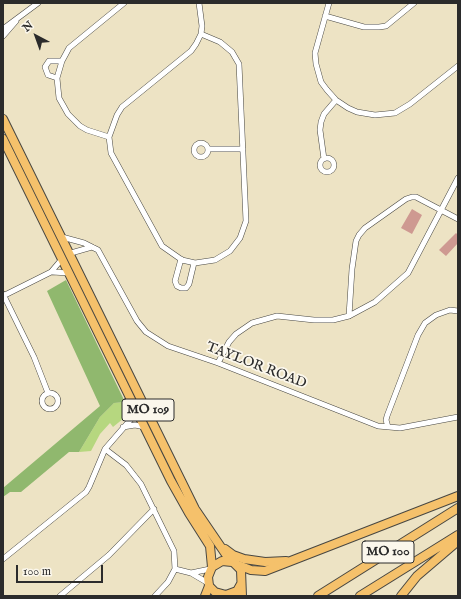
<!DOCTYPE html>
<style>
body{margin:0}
#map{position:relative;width:461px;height:599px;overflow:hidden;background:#ede3c4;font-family:"IM FELL English",serif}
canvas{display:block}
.frame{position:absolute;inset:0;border:4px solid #2b2b2b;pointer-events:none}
.north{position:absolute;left:16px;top:16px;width:40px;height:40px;-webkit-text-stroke:3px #fbf7ec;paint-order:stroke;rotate:319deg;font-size:11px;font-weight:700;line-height:16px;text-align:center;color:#2b2b2b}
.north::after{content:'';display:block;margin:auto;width:14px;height:18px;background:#2b2b2b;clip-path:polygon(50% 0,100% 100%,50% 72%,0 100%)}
.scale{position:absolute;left:16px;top:565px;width:87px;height:18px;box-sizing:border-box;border:2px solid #2b2b2b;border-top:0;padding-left:5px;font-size:12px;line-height:14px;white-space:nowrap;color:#2b2b2b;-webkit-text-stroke:3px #fbf7ec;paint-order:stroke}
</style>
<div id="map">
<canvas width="461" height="599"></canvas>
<div class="frame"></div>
<div class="north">N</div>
<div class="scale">100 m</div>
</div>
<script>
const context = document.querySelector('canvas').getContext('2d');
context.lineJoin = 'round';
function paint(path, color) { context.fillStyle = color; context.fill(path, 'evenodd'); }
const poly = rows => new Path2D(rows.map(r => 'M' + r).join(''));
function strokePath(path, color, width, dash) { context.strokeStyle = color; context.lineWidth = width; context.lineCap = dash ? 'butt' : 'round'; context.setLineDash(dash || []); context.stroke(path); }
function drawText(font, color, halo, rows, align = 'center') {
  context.font = font + ' "IM FELL English",serif'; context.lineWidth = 3.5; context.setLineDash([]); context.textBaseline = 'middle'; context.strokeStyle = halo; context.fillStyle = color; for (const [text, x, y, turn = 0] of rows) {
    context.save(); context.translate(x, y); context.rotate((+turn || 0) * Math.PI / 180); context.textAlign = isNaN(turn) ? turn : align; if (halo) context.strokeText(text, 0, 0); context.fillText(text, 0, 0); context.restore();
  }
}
const green = poly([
 [125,402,130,409,129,414,113,427,110,423,100,434,91,451,79,452,100,417,114,403]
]);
const forest = poly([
 [66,280,125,402,114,403,100,417,79,452,69,452,21,492,10,492,3,497,3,488,100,406,47,291]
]);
const building = poly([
 [412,209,422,215,412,234,401,228],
 [456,233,458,235,458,243,446,256,439,250]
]);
const minor = poly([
 [199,3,202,26,201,34,196,44,191,51,122,107,117,115,109,137,111,153,162,246,182,260,195,263,215,260,230,251,240,238,246,221,239,64,232,52,220,42,201,34],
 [329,3,315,53,316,64,321,82,327,90,336,100,348,108,357,112,375,115,395,113,410,104,458,66],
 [325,16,364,27,379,27,386,26,414,3],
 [3,29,38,3],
 [3,36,16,21],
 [57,78,48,75,45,67,49,61,62,61],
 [109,137,87,130,80,126,68,114,59,98,57,78,62,61,69,48,124,3],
 '194 150a7 7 0 1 1 14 0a7 7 0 1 1-14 0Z',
 [209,149,243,149],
 '320 165a7 7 0 1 1 14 0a7 7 0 1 1-14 0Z',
 [324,159,320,130,321,122,324,114,336,100],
 [62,237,84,243,98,250,137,321,146,332,168,346,218,363,378,426,400,428,458,417],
 [71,253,92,247],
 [181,259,175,281,177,286,181,288,186,288,189,284,194,263],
 [52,272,69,273],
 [3,294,34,357,48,393],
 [3,296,51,272,62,259],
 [349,316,352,269,356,241,359,235,365,228,406,199,412,197,416,197,458,219],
 [218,363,229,342,236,334,252,323,277,316,314,320,333,320,349,316,375,302,408,273,458,178],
 '42 401a8 8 0 1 1 16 0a8 8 0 1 1-16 0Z',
 [123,427,135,425,145,427],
 [388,427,386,420,387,416,418,335,425,323,436,315,450,310,458,311],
 [105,449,126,465,141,484,174,551,175,569,168,582,155,596],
 [3,559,86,492,89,487,105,449,132,418,136,409],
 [175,569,191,573,208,583],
 [191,573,210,569],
 [60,596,109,555,154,509]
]);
const primary = poly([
 [3,119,195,509,227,556,241,570,242,596],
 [3,139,171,481,189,513,210,546,212,567],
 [225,549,233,555,244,559,265,562,286,561],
 [232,562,222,561,212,567,208,577,209,586,215,592,226,595,237,591,241,584]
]);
const trunk = poly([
 [238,565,251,570,265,571,458,496],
 [205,596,209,586],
 [318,596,458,508],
 [360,596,458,535],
 [401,596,417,576,458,541]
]);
const shields = [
 [148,410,52],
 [388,552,52]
];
const shieldNames = [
 ["MO 109",148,410],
 ["MO 100",388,552]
];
const streetNames = [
 ["TAYLOR ROAD",256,366,21]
];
paint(green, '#b6d77f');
paint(forest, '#90b86e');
paint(building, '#ce9991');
strokePath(minor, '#484742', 6);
strokePath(primary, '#484742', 10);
strokePath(trunk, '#484742', 10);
strokePath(minor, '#fff', 5);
strokePath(primary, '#f5c16b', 8);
strokePath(trunk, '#f5c16b', 8);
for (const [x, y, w] of shields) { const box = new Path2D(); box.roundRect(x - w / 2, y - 11, w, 22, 3); context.fillStyle = '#fbf7ec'; context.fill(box); strokePath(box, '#2b2b2b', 1); }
drawText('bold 13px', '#2b2b2b', null, shieldNames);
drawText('14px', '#2b2b2b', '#fbf7ec', streetNames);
</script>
